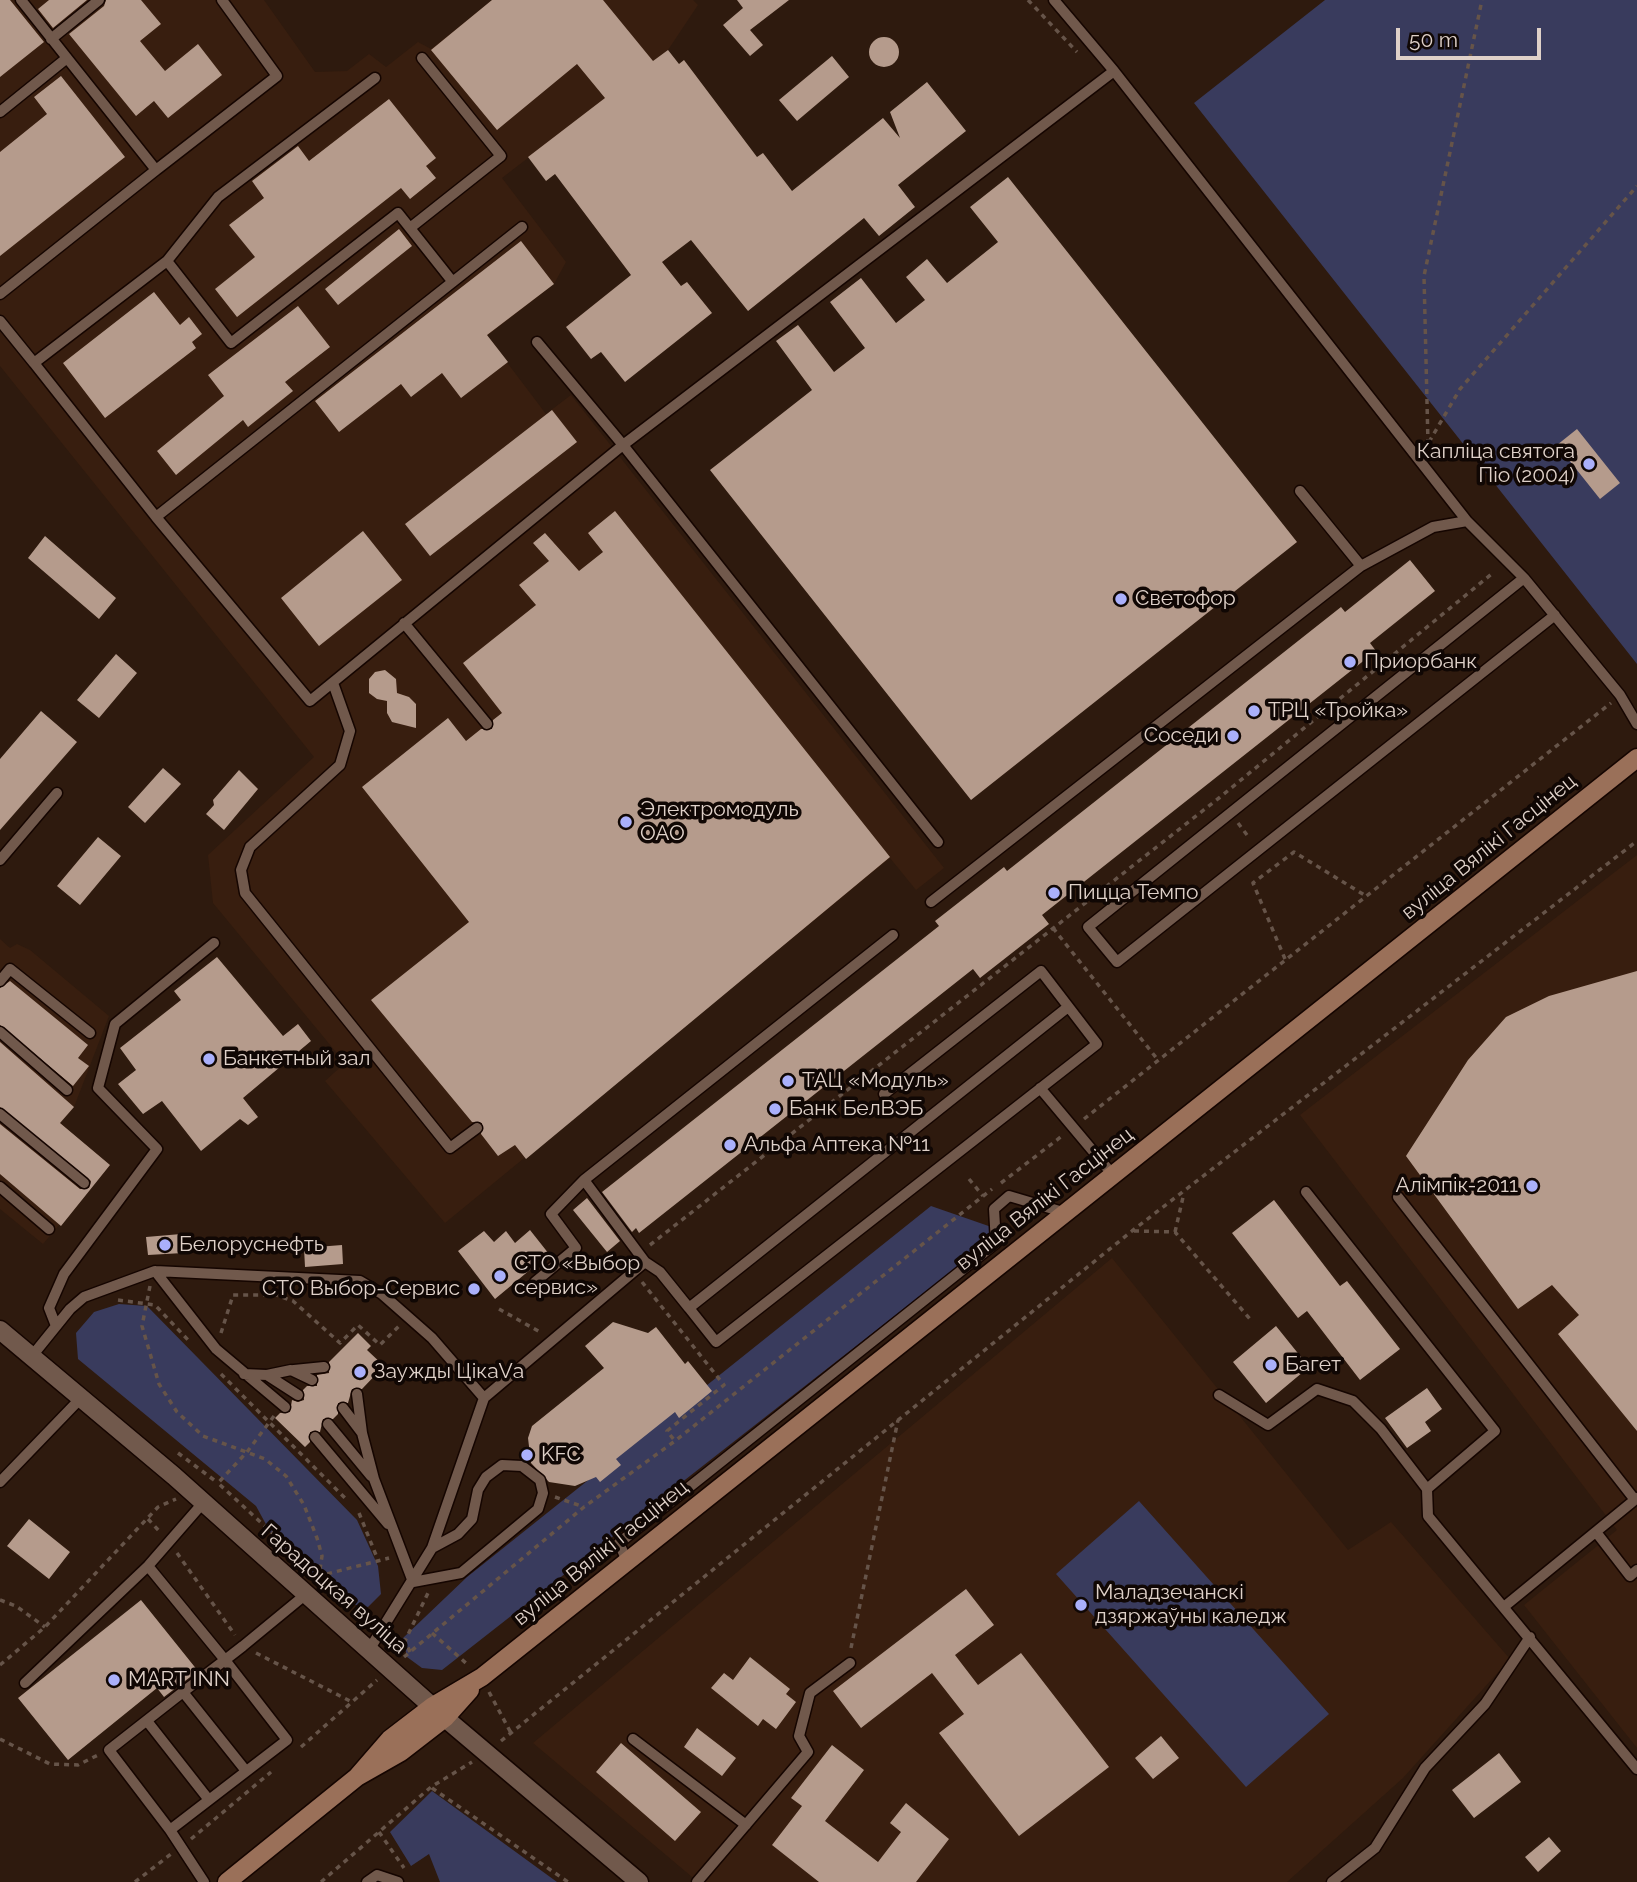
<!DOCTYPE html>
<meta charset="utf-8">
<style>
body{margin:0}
#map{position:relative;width:1637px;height:1882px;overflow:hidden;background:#2e1a0e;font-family:Raleway,sans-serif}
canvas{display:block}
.scale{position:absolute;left:1396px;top:28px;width:145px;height:32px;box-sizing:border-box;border:4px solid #dfd1c9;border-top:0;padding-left:9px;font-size:21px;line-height:24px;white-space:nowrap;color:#dfd1c9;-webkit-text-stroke:5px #100704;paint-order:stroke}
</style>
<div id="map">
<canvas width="1637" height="1882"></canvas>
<div class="scale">50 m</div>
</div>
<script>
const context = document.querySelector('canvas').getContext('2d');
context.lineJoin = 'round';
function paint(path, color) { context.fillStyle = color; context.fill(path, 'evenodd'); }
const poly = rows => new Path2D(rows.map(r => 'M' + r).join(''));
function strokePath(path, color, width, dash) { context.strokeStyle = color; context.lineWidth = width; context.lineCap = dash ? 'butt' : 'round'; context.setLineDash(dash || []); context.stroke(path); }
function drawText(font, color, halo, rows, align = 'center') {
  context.font = font + ' Raleway,sans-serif'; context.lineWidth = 7; context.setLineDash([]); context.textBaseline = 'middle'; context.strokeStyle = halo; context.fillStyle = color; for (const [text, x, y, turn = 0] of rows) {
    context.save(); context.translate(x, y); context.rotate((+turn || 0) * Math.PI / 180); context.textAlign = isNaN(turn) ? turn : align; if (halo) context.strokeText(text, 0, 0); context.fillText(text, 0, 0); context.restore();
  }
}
const built = poly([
 [0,0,264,0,315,72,347,71,369,54,386,67,418,42,431,49,492,0,693,0,698,5,668,50,502,178,566,262,554,284,487,336,546,414,571,395,944,868,916,890,890,858,445,1223,325,1081,345,1063,213,903,208,855,314,757,0,366],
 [1637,855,1637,1748,1524,1605,1617,1530,1300,1115],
 [0,939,10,948,17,944,30,950,109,1016,74,1107,60,1123,110,1165,43,1244,0,1209],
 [1112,1258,1348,1550,1391,1522,1510,1659,1403,1778,1287,1882,698,1882,533,1743]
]);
const green = poly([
 [1325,0,1637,0,1637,664,1194,103],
 [931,1206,1003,1231,442,1670,422,1668,407,1657,403,1638,467,1577],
 [119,1304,147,1306,357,1520,378,1566,381,1594,368,1607,356,1605,336,1594,274,1539,256,1506,78,1359,76,1333,94,1312],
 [1139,1501,1329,1714,1246,1787,1056,1574],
 [432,1791,557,1882,440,1882,429,1854,411,1866,390,1832]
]);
const building = poly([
 [0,0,10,0,44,42,0,77],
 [49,0,87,0,53,28,38,9],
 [106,0,141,0,161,24,140,41,165,71,198,44,222,75,168,118,154,101,136,116,69,34,104,6],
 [492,0,603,0,653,61,668,50,679,64,684,60,757,157,763,153,792,191,883,118,900,138,890,112,927,82,966,131,898,185,915,207,879,236,864,218,748,311,691,240,662,262,681,286,687,282,712,313,625,382,601,352,591,359,566,327,631,275,555,174,546,181,528,157,605,98,577,64,497,130,431,50],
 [737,0,789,0,750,30,763,45,750,56,723,25,743,8],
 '869 52a15 15 0 1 1 30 0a15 15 0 1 1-30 0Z',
 [832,56,849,77,797,121,779,100],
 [61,76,125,157,0,256,0,152,47,114,34,97],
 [389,99,436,158,426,166,436,178,410,199,401,188,237,317,215,289,255,257,229,225,264,198,252,181,298,146,309,161],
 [1008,177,1297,542,971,800,710,470,812,390,776,341,798,325,834,372,865,348,830,302,861,278,896,323,925,300,906,277,927,259,947,283,998,242,970,207],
 [399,229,412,246,338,305,325,289],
 [521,241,554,284,487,335,508,362,461,398,442,373,411,397,401,384,339,432,315,401],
 [154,292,180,325,189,317,202,334,192,342,196,348,105,418,63,363],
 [298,306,330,347,285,382,293,391,248,427,243,420,176,475,157,451,224,396,208,375],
 [552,410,577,442,430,556,405,524],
 [1577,429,1620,483,1600,499,1557,445],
 [615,511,890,857,526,1159,515,1145,498,1156,481,1134,482,1123,472,1122,371,1000,469,922,362,787,448,718,466,741,481,729,492,729,493,720,502,713,463,663,536,605,519,585,549,561,533,543,545,533,579,571,603,552,588,533],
 [363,531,402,580,319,646,281,598],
 [45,536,116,598,99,619,28,558],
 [1410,560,1435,591,1370,643,1376,651,1042,915,1049,924,980,978,973,969,639,1233,636,1228,632,1232,602,1192,939,926,935,921,1004,867,1007,871,1341,607,1345,612],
 [116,654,137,673,99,718,77,700],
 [385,670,396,679,397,693,409,697,416,704,416,728,392,722,387,713,387,701,377,699,369,693,369,679,375,672],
 [41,711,77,742,0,830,0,759],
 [163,768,181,784,145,823,128,807],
 [239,770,258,789,224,830,206,814,214,805,213,800],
 [98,837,121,856,80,905,57,886],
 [217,957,283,1036,298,1024,311,1041,243,1098,258,1117,248,1125,240,1119,201,1151,162,1101,143,1114,118,1084,136,1070,120,1048,181,1000,174,991],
 [1637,971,1637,1431,1558,1334,1579,1315,1552,1285,1518,1309,1406,1156,1468,1060,1506,1017,1549,996],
 [10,981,88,1045,78,1058,89,1066,73,1086,0,1025,0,988],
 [0,1042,74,1107,60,1123,110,1165,61,1226,0,1174,0,1124,80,1189,89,1188,91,1181,0,1107],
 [587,1198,620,1241,607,1252,573,1210],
 [1274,1200,1340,1286,1347,1281,1400,1349,1360,1380,1307,1311,1298,1318,1232,1233],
 [530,1230,549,1254,495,1299,458,1251,484,1231,494,1242,506,1231,515,1243],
 [181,1234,183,1253,148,1255,146,1237],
 [342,1245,343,1264,305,1267,304,1248],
 [613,1322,648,1333,656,1327,685,1364,688,1361,712,1391,679,1418,675,1412,616,1459,621,1465,600,1482,596,1477,575,1486,549,1482,531,1463,528,1438,532,1426,604,1368,585,1346],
 [1276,1326,1309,1367,1266,1403,1233,1362],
 [358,1333,371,1346,367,1350,384,1366,362,1389,352,1389,348,1403,338,1403,338,1414,333,1419,323,1419,320,1432,310,1432,310,1442,305,1447,275,1418,280,1413,290,1412,292,1400,298,1402,304,1400,303,1390,307,1386,317,1386,317,1375,329,1373,329,1362],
 [1427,1388,1442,1409,1425,1422,1431,1431,1407,1448,1385,1418],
 [29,1519,70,1552,49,1579,7,1546],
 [966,1589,994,1625,955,1655,978,1685,1021,1653,1109,1767,1019,1836,939,1733,964,1714,932,1673,861,1728,833,1691],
 [141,1600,198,1671,164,1697,157,1688,68,1760,18,1698],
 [750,1657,790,1689,786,1694,796,1702,776,1729,763,1719,758,1726,711,1688,724,1673,733,1680],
 [697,1728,736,1758,722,1776,684,1747],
 [1161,1736,1179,1758,1153,1779,1135,1758],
 [621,1743,701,1812,675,1841,596,1772],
 [832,1745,864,1770,825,1821,878,1862,901,1832,890,1823,906,1803,949,1839,916,1882,819,1882,772,1845,802,1806,791,1798],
 [1499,1753,1521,1782,1474,1818,1452,1790],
 [1549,1837,1561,1851,1538,1872,1525,1857]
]);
const path = poly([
 [1028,0,1077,52],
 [1429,442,1460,389,1637,186],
 [1428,444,1424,276,1482,0],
 [1238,823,1250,839],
 [1053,928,1158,1060],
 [1285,959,1253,883,1294,852,1366,896],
 [1084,1119,1611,703],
 [969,1179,983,1196],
 [1001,1183,1062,1136],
 [1134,1231,1175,1232,1250,1319],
 [1175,1232,1184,1193],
 [650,1245,1219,798,1494,572],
 [642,1282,724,1385,667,1431,675,1441],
 [150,1286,142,1326,159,1384,177,1412,203,1436,265,1459,286,1476,304,1505,317,1538,322,1556,319,1576,389,1558],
 [118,1300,155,1305,189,1341],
 [499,1309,540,1332],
 [221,1333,233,1295,276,1295,293,1301,340,1343,358,1325,380,1345,399,1326],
 [221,1374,347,1500],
 [274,1416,247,1452,218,1483,319,1576],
 [178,1453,218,1483],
 [555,1497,584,1507],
 [359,1513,378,1560],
 [148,1519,161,1533],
 [177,1553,235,1635],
 [0,1600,16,1606,45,1627],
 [432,1633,467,1664],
 [851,1648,898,1420],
 [410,1652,405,1641,428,1593],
 [256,1653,352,1702],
 [404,1657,584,1507,675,1441,992,1189],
 [0,1665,45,1627,158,1507,176,1499],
 [489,1692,511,1733],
 [0,1739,50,1764,78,1765,98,1755],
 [501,1741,1132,1231,1637,841],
 [301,1747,377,1680],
 [432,1788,568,1882],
 [379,1832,404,1868],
 [191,1839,271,1772],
 [135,1882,171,1854],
 [321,1882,431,1787,472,1762]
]);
const service = poly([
 [21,0,67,58],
 [1054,0,1114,71,1467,521,1524,578,1620,695,1637,724],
 [51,39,99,0],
 [0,112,67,58,156,170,0,294],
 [156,170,277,76,222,0],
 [522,227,156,517,310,701,623,445,938,842],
 [410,228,501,156,422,58],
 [167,261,231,343,398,213,452,281],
 [0,321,34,363,167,261,218,197,375,78],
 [537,342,623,445,1114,71],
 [34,363,156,517],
 [1300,491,1361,566,1433,527,1467,521],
 [1524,578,1088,927,1117,962,1555,615],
 [404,623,487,724],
 [333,683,350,731,340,765,250,847,241,870,245,893,450,1148,477,1128],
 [0,860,57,793],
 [931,902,1361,566],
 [0,981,10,969,90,1033],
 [0,1032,67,1090],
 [1040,1088,1113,1175],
 [0,1114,84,1183],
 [584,1180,893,935],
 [0,1187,49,1229],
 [1306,1192,1495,1431,1427,1489],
 [1398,1197,1635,1500],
 [155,1271,216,1349,285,1407],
 [535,1282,576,1248,551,1214,584,1180,645,1262],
 [689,1308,716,1342,1097,1044,1041,971,884,1094],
 [56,1326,49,1308,64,1274,157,1149,98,1088,115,1024,214,943],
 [32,1356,70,1309,84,1297,155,1271,360,1281,382,1294,432,1338,484,1398],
 [294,1370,324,1367],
 [244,1374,267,1375,291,1370,312,1380],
 [267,1375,298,1395],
 [357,1394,362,1433],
 [1219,1395,1268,1425,1317,1389,1353,1401,1381,1429,1427,1489,1428,1516,1637,1769],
 [343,1408,362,1433,374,1479,413,1582,461,1573,538,1509,543,1493,540,1480,522,1466,502,1465,486,1477,478,1490,472,1519,458,1534,432,1548],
 [328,1424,371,1476],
 [315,1437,388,1524],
 [0,1482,80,1399],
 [1596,1532,1630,1576,1637,1570],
 [627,1561,619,1543,996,1243,994,1209,1009,1196,1063,1212],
 [148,1566,225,1660,287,1740,170,1830,109,1750,183,1692,225,1660,243,1646,305,1595],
 [1505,1606,1637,1498],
 [369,1650,432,1548,484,1398,645,1262,660,1272,689,1308,1068,1007],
 [25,1683,148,1566,202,1504],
 [183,1692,246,1771],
 [147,1721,209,1800],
 [633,1739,746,1825],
 [170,1830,204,1882],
 [367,1882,377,1875,398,1882],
 [697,1882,808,1752,799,1736,810,1693,850,1663],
 [1332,1882,1375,1848,1425,1768,1485,1704,1530,1637]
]);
const tertiary = poly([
 [0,1330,174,1476,445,1718,639,1882]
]);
const secondary = poly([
 [357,1777,390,1739,433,1706,482,1677,1637,758],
 [227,1882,357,1777,401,1752,445,1718,470,1690]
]);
const markers = [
 [1589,464,7,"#aab0fb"],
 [1121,599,7,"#aab0fb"],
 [1350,662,7,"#aab0fb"],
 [1254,711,7,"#aab0fb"],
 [1233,736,7,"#aab0fb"],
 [626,822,7,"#aab0fb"],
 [1054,893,7,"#aab0fb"],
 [209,1059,7,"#aab0fb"],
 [788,1081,7,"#aab0fb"],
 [775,1109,7,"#aab0fb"],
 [730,1145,7,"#aab0fb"],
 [1532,1186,7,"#aab0fb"],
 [165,1245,7,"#aab0fb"],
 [500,1276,7,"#aab0fb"],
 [474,1289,7,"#aab0fb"],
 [1271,1365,7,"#aab0fb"],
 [360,1372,7,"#aab0fb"],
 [527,1455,7,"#aab0fb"],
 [1081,1605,7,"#aab0fb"],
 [114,1680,7,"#aab0fb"]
];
const poiNames = [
 ["Капліца святога",1575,452,"right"],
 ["Піо (2004)",1575,476,"right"],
 ["Светофор",1135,599],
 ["Приорбанк",1364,662],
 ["ТРЦ «Тройка»",1268,711],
 ["Соседи",1219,736,"right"],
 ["Электромодуль",640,810],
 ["ОАО",640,834],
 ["Пицца Темпо",1068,893],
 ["Банкетный зал",223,1059],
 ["ТАЦ «Модуль»",802,1081],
 ["Банк БелВЭБ",789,1109],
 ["Альфа Аптека №11",744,1145],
 ["Алімпік-2011",1518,1186,"right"],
 ["Белоруснефть",179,1245],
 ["СТО «Выбор",514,1264],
 ["сервис»",514,1288],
 ["СТО Выбор-Сервис",460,1289,"right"],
 ["Багет",1285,1365],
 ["Заужды ЦікаVа",374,1372],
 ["KFC",541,1455],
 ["Маладзечанскі",1095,1593],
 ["дзяржаўны каледж",1095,1617],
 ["MART INN",128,1680]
];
const streetNames = [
 ["вуліца Вялікі Гасцінец",1489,847,-39],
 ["вуліца Вялікі Гасцінец",1045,1199,-38],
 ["вуліца Вялікі Гасцінец",601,1553,-39],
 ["Гарадоцкая вуліца",334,1589,41]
];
paint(built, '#381e0f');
paint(green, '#393b5d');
paint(building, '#b59b8c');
strokePath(service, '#150500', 13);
strokePath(tertiary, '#150500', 21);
strokePath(secondary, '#150500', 21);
strokePath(path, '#665449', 3.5, [5, 5]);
strokePath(service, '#71594c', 10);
strokePath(tertiary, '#71594c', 18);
strokePath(secondary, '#9a7059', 18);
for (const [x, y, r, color] of markers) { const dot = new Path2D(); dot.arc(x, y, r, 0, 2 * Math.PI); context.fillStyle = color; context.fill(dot); strokePath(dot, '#100704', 2.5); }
drawText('21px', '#dfd1c9', '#100704', poiNames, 'left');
drawText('21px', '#dfd1c9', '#100704', streetNames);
</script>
